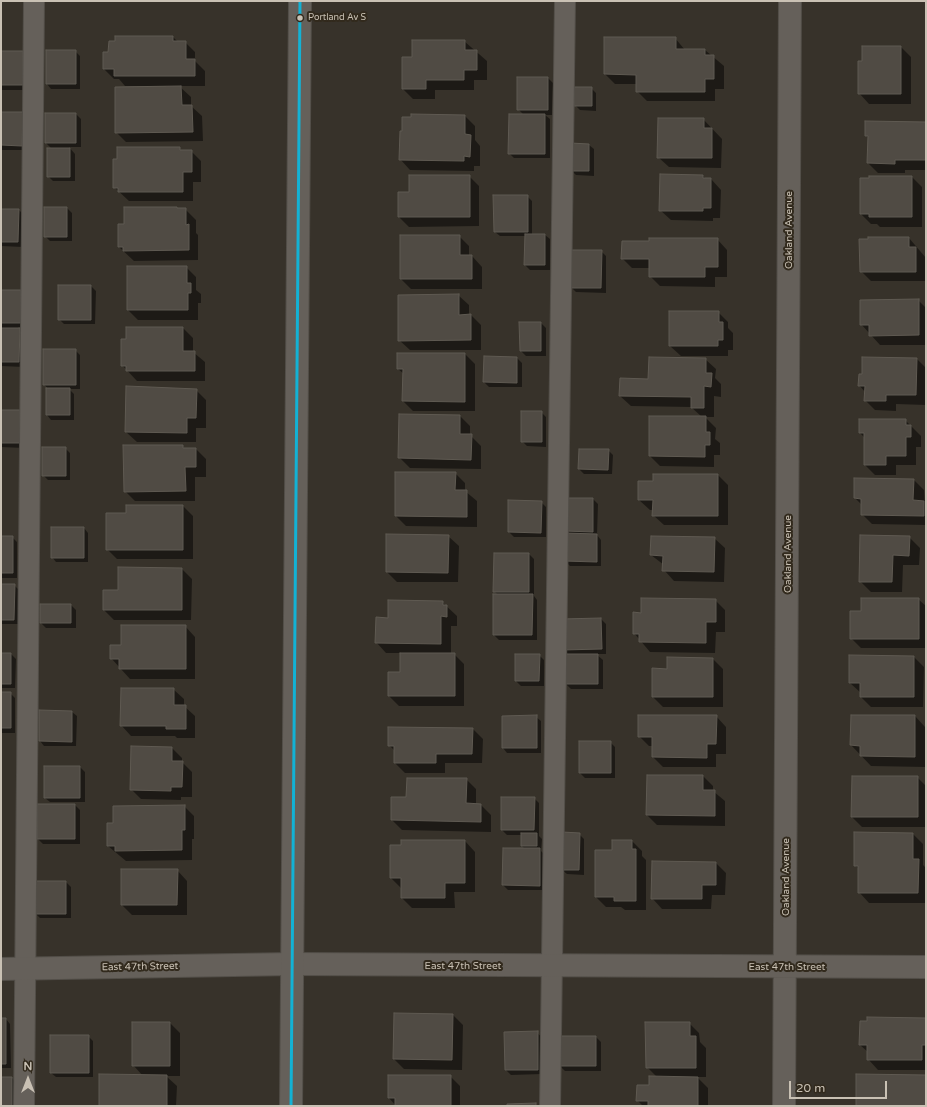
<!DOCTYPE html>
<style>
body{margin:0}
#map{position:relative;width:927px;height:1107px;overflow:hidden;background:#37322a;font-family:"Varela Round",sans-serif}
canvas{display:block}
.frame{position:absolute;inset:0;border:2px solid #c9c1b4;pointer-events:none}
.north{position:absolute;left:8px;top:1059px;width:40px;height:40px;-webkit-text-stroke:3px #322a1d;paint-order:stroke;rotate:0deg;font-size:11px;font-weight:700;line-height:16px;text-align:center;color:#c9c1b4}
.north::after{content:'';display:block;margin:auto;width:14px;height:18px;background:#c9c1b4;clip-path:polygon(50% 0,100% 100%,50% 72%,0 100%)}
.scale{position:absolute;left:789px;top:1081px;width:98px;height:18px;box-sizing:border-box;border:2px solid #c9c1b4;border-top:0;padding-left:5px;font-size:12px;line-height:14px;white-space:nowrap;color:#c9c1b4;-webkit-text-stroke:3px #322a1d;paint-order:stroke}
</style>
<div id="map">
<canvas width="927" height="1107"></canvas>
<div class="frame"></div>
<div class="north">N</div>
<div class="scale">20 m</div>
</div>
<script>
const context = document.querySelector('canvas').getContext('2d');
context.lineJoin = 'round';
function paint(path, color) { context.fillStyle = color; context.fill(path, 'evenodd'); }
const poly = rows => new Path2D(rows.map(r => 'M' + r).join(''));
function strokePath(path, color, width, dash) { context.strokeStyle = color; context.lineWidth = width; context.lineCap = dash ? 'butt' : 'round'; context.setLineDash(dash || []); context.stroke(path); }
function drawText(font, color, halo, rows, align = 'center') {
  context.font = font + ' "Varela Round",sans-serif'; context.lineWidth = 4; context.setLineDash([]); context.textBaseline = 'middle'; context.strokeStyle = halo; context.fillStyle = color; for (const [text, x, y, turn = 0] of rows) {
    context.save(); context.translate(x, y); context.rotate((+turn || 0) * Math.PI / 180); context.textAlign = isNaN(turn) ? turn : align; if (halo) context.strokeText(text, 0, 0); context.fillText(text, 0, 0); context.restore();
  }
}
const shadow = poly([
 [173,37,178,42,185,42,195,52,195,61,205,71,205,86,179,86,191,97,191,106,202,116,203,141,126,142,116,132,166,87,166,86,125,86,119,79,114,79,104,69,109,53],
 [675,38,685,50,705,50,724,66,724,89,715,89,715,101,647,101,637,91,637,84,615,84,605,74],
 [464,41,487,61,487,80,474,80,474,90,435,90,435,99,413,99,403,89,403,58,413,58],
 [901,47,911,57,911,104,869,104,859,93,863,62],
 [75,51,80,56,80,89,51,89,47,84],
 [1,52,22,52,27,57,27,90,1,90],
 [548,78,553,83,552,115,545,115,550,119,550,158,514,158,509,153,523,114,518,109],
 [591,88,596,93,596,111,580,110,575,105],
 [1,113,22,113,27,118,26,150,1,150],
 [76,114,81,119,81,147,69,147,75,154,75,181,53,181,48,176,52,149,46,143],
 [465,116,475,126,475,140,480,146,480,166,474,166,474,171,410,170,400,159],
 [703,119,722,139,721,168,669,167,658,157],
 [926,123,926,170,905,170,905,173,878,173,868,163,869,139,866,135],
 [589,145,594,149,594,176,576,175,571,170],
 [179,148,182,151,191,151,201,161,201,182,193,182,193,201,129,201,114,187],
 [469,176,479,186,479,226,409,227,399,217,410,193],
 [703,176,706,179,711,179,721,190,720,218,713,218,713,221,671,220,660,210],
 [912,177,922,187,922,227,880,227,877,224,871,224,861,214,861,179],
 [527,196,532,201,532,235,545,235,550,239,550,270,530,270,525,265,526,236,500,236,495,232],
 [67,208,72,213,72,241,50,241,45,236],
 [177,208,185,209,196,220,196,233,198,235,198,260,134,261,119,247,125,225],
 [1,210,19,210,24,215,23,247,1,246],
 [401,236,459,236,469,246,469,256,472,256,482,267,482,289,411,289,401,279],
 [909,238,926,258,926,281,871,281,861,271],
 [717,239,727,250,727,277,715,277,715,287,660,286,650,276,650,268,632,268,622,258],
 [601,251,606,256,606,293,576,292,571,287],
 [186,267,196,277,196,290,201,294,201,303,198,303,198,320,138,320,128,310],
 [91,286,96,291,95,324,64,324,59,319],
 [1,290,21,291,26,296,26,328,18,327,24,334,24,367,1,366],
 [458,295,469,305,469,315,471,315,481,325,481,350,410,350,399,340],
 [918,300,926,308,926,345,880,345,861,324],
 [718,312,728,322,728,328,733,333,733,350,728,350,728,356,681,356,670,346],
 [520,323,541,323,546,328,546,356,526,356,521,351],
 [183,328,193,338,193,352,205,362,205,381,137,381,122,365],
 [75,350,80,355,80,389,69,389,74,394,74,420,51,420,47,415,48,389,44,384],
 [398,354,465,354,475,364,475,411,413,411,403,401,404,374,398,369],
 [485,357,517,358,522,363,522,387,489,387,484,382],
 [705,359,716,369,715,378,721,384,721,397,714,396,714,417,705,417,716,428,715,439,720,443,720,455,714,455,714,467,660,466,650,456,702,417,691,407,631,406,620,396,649,380],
 [917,359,926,368,926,405,896,404,896,411,875,410,865,400,865,392,859,385],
 [127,387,196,390,206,400,206,428,196,428,196,442,137,442,126,432],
 [1,411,20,411,25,416,24,448,1,447],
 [541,412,546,417,546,447,527,446,522,441],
 [400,415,460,416,470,426,470,435,481,446,481,469,410,468,399,457],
 [905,420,921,436,921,447,916,447,916,465,896,465,896,475,875,475,865,465,865,438,860,433],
 [182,446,185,449,196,449,206,459,206,477,195,477,195,501,135,501,125,491],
 [65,448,70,453,70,480,48,480,43,475],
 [608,450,613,455,612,474,584,474,579,469],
 [455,473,465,483,465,491,477,501,477,527,406,526,396,516],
 [718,475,728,485,728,525,664,525,653,515,654,510,650,510,639,500,639,482],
 [914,480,924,490,926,525,872,524,862,514,862,505,855,498],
 [593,499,598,504,597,535,601,540,601,566,570,566,565,561,570,534,566,531],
 [541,502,546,507,546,537,514,537,509,532],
 [183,506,193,516,193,559,117,559,107,549],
 [84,528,88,533,88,562,56,562,52,557],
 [448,536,459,546,458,582,397,582,387,572],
 [1,537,12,537,17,542,17,578,1,578],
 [909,537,920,548,919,565,903,565,902,592,871,592,860,581],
 [714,538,725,548,724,582,674,581,664,570,664,565,651,555],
 [495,554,529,554,534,559,534,596,537,600,537,640,499,640,494,635,498,595,494,591],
 [182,569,192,579,191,620,114,620,104,610,119,591],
 [1,585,14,585,19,590,19,624,1,624],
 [918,599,926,606,926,648,861,648,851,638,862,612],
 [715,600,725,610,725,632,716,632,715,653,650,652,634,633,642,614],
 [442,602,457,616,457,626,451,626,451,654,454,654,464,664,464,706,399,706,389,696,401,673,401,653,386,653,376,642,389,619],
 [71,605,76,610,76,628,46,628,41,623],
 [601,619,606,624,606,654,596,654,603,660,603,689,571,689,566,684,569,655,563,650],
 [185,626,195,637,195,679,130,679,111,658,122,646],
 [1,654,11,654,16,659,15,688,1,688],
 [539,655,544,660,544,686,521,686,516,681],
 [914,657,924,667,923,707,871,707,861,697,861,693,850,683],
 [713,659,723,669,723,707,663,707,653,697,668,670],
 [173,689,184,699,184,706,195,716,195,738,177,738,175,736,131,736,121,725],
 [1,693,10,693,15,698,15,733,1,733],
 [72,712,77,716,76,746,44,746,40,741],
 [716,716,726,727,726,754,716,754,716,767,663,767,653,757,653,746,649,746,639,736],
 [915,716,925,727,925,767,871,766,851,745],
 [536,717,541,721,541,753,507,753,503,748],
 [472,728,483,739,482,763,445,763,445,773,405,773,395,763,395,751,389,745],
 [610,742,615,747,615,778,585,778,580,773],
 [172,748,182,758,182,762,192,772,192,797,181,797,181,800,141,799,131,789],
 [80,767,85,772,85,802,50,802,45,798],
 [703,776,713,786,713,791,725,801,725,826,657,825,647,815],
 [917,777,926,786,926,827,862,827,852,817],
 [466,779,476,789,476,805,481,805,491,815,491,832,402,830,392,820,407,798],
 [534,798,539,803,539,836,542,839,541,851,544,854,544,890,508,890,503,885,525,849,522,846,522,835,507,835,502,830],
 [75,805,80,810,80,844,43,844,38,839],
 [184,806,194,816,194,839,192,839,192,860,126,861,108,846,108,824,114,824],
 [579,834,584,839,584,875,567,874,562,870],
 [913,834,923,844,923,865,926,868,926,903,869,903,859,892,859,869,855,865],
 [402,841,465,841,475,852,475,892,454,892,455,908,412,908,402,898,401,888,391,878,402,846],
 [632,841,642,851,642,856,646,860,646,910,625,910,621,907,606,907,596,897,613,851],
 [716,863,726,873,725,895,712,895,711,909,662,909,652,898],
 [122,870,177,870,187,881,187,915,132,915,122,905],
 [66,882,71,887,71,918,40,918,35,913],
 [453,1015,463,1025,462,1070,404,1069,394,1059],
 [1,1019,6,1019,10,1024,11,1068,1,1068],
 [926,1019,926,1070,878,1070,868,1059,868,1052,860,1045,868,1022],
 [170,1023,180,1033,180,1076,166,1076,177,1086,176,1106,100,1106,143,1076,133,1065],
 [689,1023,699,1033,700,1042,706,1048,706,1077,697,1077,708,1088,708,1106,643,1106,638,1101,657,1077,647,1067],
 [537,1033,542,1037,542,1074,511,1075,506,1070],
 [88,1036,93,1041,93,1077,56,1077,51,1073],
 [596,1037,601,1042,601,1071,565,1071,560,1066],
 [450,1076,460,1086,460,1106,396,1106,389,1098],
 [1,1078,12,1078,17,1083,17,1106,1,1106]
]);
const building = poly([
 [115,36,173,36,173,41,186,41,186,59,195,59,195,76,114,76,114,69,103,69,103,52,108,52,109,41,115,41,115,36],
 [604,37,676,37,676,49,705,49,705,55,714,55,714,79,705,79,705,92,636,92,636,75,604,74,604,37],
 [412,40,465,40,465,50,477,50,477,70,464,70,464,80,426,80,426,89,402,89,402,57,412,57,412,40],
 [862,46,901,46,901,94,858,94,858,61,862,61,862,46],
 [46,50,76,50,76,84,46,84,46,50],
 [1,51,23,51,23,85,1,85,1,51],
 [517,77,548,77,548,110,517,110,517,77],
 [181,86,182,105,192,105,193,132,115,133,115,87,181,86],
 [574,87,592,87,592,106,574,106,574,87],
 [1,112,23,112,22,146,1,145,1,112],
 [45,113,76,113,76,143,45,143,45,113],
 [411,114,465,115,465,134,471,135,470,157,464,156,464,161,399,160,400,131,402,131,402,117,411,117,411,114],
 [509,114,545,114,545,154,508,154,509,114],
 [658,118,704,118,704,128,712,128,712,158,657,158,658,118],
 [865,121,926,122,926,160,895,160,895,164,867,163,868,136,865,136,865,121],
 [570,143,589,144,589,171,570,171,570,143],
 [117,147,180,147,180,150,192,150,192,172,183,172,183,192,118,192,118,188,113,188,113,159,117,159,117,147],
 [47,148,70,148,70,177,47,177,47,148],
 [660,174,703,175,703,178,711,178,711,208,703,208,703,211,659,211,660,174],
 [409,175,470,175,470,217,398,217,398,192,409,192,409,175],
 [869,176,912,176,912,217,869,217,869,214,860,214,860,178,869,178,869,176],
 [493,195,528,195,528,232,494,232,493,195],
 [44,207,67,207,67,237,44,237,44,207],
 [124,207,177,207,177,208,186,208,186,225,189,224,189,250,123,251,123,247,118,247,118,224,124,224,124,207],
 [1,209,19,209,18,242,1,242,1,209],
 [525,234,545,234,545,265,524,265,525,234],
 [400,235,460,235,460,255,472,255,472,279,400,279,400,235],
 [868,237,909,237,909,247,916,247,916,272,860,272,859,239,868,239,868,237],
 [649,238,718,238,718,267,705,267,705,277,649,277,649,259,621,259,622,241,649,241,649,238],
 [570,250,602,250,601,288,570,288,570,250],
 [127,266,187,266,187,283,191,283,191,293,188,293,188,310,127,310,127,266],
 [58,285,91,285,91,320,58,320,58,285],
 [1,290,21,290,21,323,1,323,1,290],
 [459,294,459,315,471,314,471,340,398,341,398,295,459,294],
 [919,299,919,335,869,336,869,325,860,325,860,300,919,299],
 [669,311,719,311,719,322,723,322,723,340,718,340,718,346,669,346,669,311],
 [519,322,541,322,541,351,520,351,519,322],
 [126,327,183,327,183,351,195,351,195,371,126,371,126,366,121,366,121,339,126,339,126,327],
 [1,328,20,328,19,362,1,362,1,328],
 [43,349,76,349,76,385,43,385,43,349],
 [397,353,465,353,465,402,402,401,403,369,397,369,397,353],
 [484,356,517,357,517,383,483,382,484,356],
 [649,357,706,358,706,373,712,373,711,387,704,386,704,408,691,408,691,397,619,396,620,378,648,379,649,357],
 [862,357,917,358,916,395,886,395,886,401,864,401,865,386,858,386,859,374,862,374,862,357],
 [126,386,197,389,196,418,187,418,187,433,125,432,126,386],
 [46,388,70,388,70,415,46,415,46,388],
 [1,410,20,410,20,443,1,443,1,410],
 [521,411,542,411,542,442,521,442,521,411],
 [399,414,460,415,460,434,472,434,471,460,398,458,399,414],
 [649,416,706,416,706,432,710,432,710,445,705,445,705,457,649,456,649,416],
 [859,419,906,419,906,425,911,425,911,437,906,437,906,456,886,456,886,465,864,465,864,433,859,433,859,419],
 [123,445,183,445,183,448,196,448,196,467,185,467,186,491,124,492,123,445],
 [42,447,66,447,66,476,42,476,42,447],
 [579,449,609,449,608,470,578,469,579,449],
 [395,472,456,472,455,490,467,490,467,517,395,516,395,472],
 [653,474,718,474,718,516,652,516,653,500,638,500,638,481,653,481,653,474],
 [854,478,914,479,913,500,924,501,924,516,861,515,861,499,854,498,854,478],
 [566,498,593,498,593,532,565,531,566,498],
 [508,500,542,501,541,533,508,532,508,500],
 [126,505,183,505,183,550,106,550,106,513,126,513,126,505],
 [51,527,84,527,84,558,51,558,51,527],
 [564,533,597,534,597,562,564,561,564,533],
 [386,534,449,535,448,573,386,572,386,534],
 [860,535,910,536,909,556,893,555,892,582,859,582,860,535],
 [1,536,13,536,13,573,1,573,1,536],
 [651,536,715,537,714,572,662,571,663,556,650,555,651,536],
 [494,553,529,553,529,592,493,592,494,553],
 [118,567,182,568,182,610,103,610,103,590,118,590,118,567],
 [1,584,15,584,14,620,1,620,1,584],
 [493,594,533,594,532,635,493,635,493,594],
 [641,598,716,599,716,622,706,622,706,643,639,642,639,634,633,634,633,612,641,613,641,598],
 [861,598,919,598,919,639,850,639,850,611,861,611,861,598],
 [388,600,443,601,443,605,447,605,447,617,441,616,441,644,375,643,376,617,388,618,388,600],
 [40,604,71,604,71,623,40,623,40,604],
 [601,618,602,649,562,650,562,619,601,618],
 [121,625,186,625,186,669,119,669,119,659,110,659,110,645,121,645,121,625],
 [1,653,11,653,11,684,1,684,1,653],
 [400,653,455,653,455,696,388,696,388,672,400,672,400,653],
 [515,654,540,654,539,681,515,681,515,654],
 [565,654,598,654,598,684,565,684,565,654],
 [849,655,914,656,914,697,860,697,860,683,849,683,849,655],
 [667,657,713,658,713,697,652,697,652,668,667,669,667,657],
 [121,688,174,688,174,705,186,705,186,729,166,729,166,726,120,726,121,688],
 [1,692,11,692,11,728,1,728,1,692],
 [39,710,72,711,72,742,39,741,39,710],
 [537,715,537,748,502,748,502,716,537,715],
 [638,715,717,715,716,744,707,744,707,758,652,757,652,737,638,737,638,715],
 [851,715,915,715,915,757,860,756,860,746,850,745,851,715],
 [388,727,473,728,472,754,436,754,436,763,394,763,394,746,388,746,388,727],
 [579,741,611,741,611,773,579,773,579,741],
 [131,746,172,747,172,761,183,761,182,787,171,787,171,791,130,790,131,746],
 [44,766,80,766,80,798,44,798,44,766],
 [647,775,703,775,703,790,715,790,715,816,646,815,647,775],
 [852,776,918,776,918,817,851,817,852,776],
 [407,778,467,778,466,803,481,804,481,822,391,820,391,797,406,797,407,778],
 [501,797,535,797,534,830,501,830,501,797],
 [37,804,75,804,75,839,37,839,37,804],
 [185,805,185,830,182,830,182,850,115,851,115,846,107,846,107,823,113,823,113,806,185,805],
 [562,832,580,833,579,870,561,870,562,832],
 [854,832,913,833,913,859,919,859,918,893,858,893,858,866,854,866,854,832],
 [521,833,537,833,537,846,521,846,521,833],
 [401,840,465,840,465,883,445,883,445,898,401,898,401,878,390,878,390,845,401,845,401,840],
 [612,840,632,840,632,849,636,849,636,901,614,901,614,897,595,897,595,850,612,850,612,840],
 [503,848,540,848,540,886,502,885,503,848],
 [652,861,716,862,716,885,702,885,702,899,651,899,652,861],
 [121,869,178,869,177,905,121,905,121,869],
 [34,881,66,881,66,914,34,914,34,881],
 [394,1013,453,1014,452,1060,393,1059,394,1013],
 [867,1017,926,1018,926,1045,922,1045,922,1060,867,1060,867,1045,859,1045,860,1021,867,1021,867,1017],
 [1,1018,6,1018,6,1064,1,1064,1,1018],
 [132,1022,170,1022,170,1066,132,1066,132,1022],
 [645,1022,690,1022,690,1036,696,1036,696,1068,646,1068,645,1022],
 [538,1031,538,1070,505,1070,504,1032,538,1031],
 [50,1035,89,1035,89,1073,50,1073,50,1035],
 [559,1036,596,1036,596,1066,559,1066,559,1036],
 [99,1074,167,1075,167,1106,99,1106,99,1074],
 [856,1074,926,1075,926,1106,856,1106,856,1074],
 [388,1075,451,1075,451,1106,395,1106,395,1098,388,1098,388,1075],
 [649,1076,698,1077,698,1106,648,1106,648,1101,636,1101,637,1085,649,1085,649,1076],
 [1,1077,12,1077,12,1106,1,1106,1,1077],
 [536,1103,536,1106,507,1106,507,1104,536,1103]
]);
const service = poly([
 [24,1106,34,1],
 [550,1106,565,1]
]);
const minor = poly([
 [1,969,292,964,926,967],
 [784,1106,790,1]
]);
const tertiary = poly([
 [291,1106,300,1]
]);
const bus1 = poly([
 [291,1106,300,1]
]);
const markers = [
 [300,18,3.5,"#c9c1b4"]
];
const busNames = [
 ["Portland Av S",308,18]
];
const streetNames = [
 ["Oakland Avenue",789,230,-90],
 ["Oakland Avenue",788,554,-90],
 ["Oakland Avenue",786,877,-90],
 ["East 47th Street",463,966],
 ["East 47th Street",140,967,-1],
 ["East 47th Street",787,967]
];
paint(shadow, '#0007');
paint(building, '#504b44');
strokePath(building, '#5f5a52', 1);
strokePath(service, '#524e48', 22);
strokePath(minor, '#524e48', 24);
strokePath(tertiary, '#524e48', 24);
strokePath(service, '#65605a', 20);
strokePath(minor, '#65605a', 22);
strokePath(tertiary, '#65605a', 22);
strokePath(bus1, '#13b2d5', 3);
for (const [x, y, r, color] of markers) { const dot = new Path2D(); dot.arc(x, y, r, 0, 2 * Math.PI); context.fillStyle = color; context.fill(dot); strokePath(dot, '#322a1d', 1.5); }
drawText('9px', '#c9c1b4', '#322a1d', busNames, 'left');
drawText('10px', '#c9c1b4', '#322a1d', streetNames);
</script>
